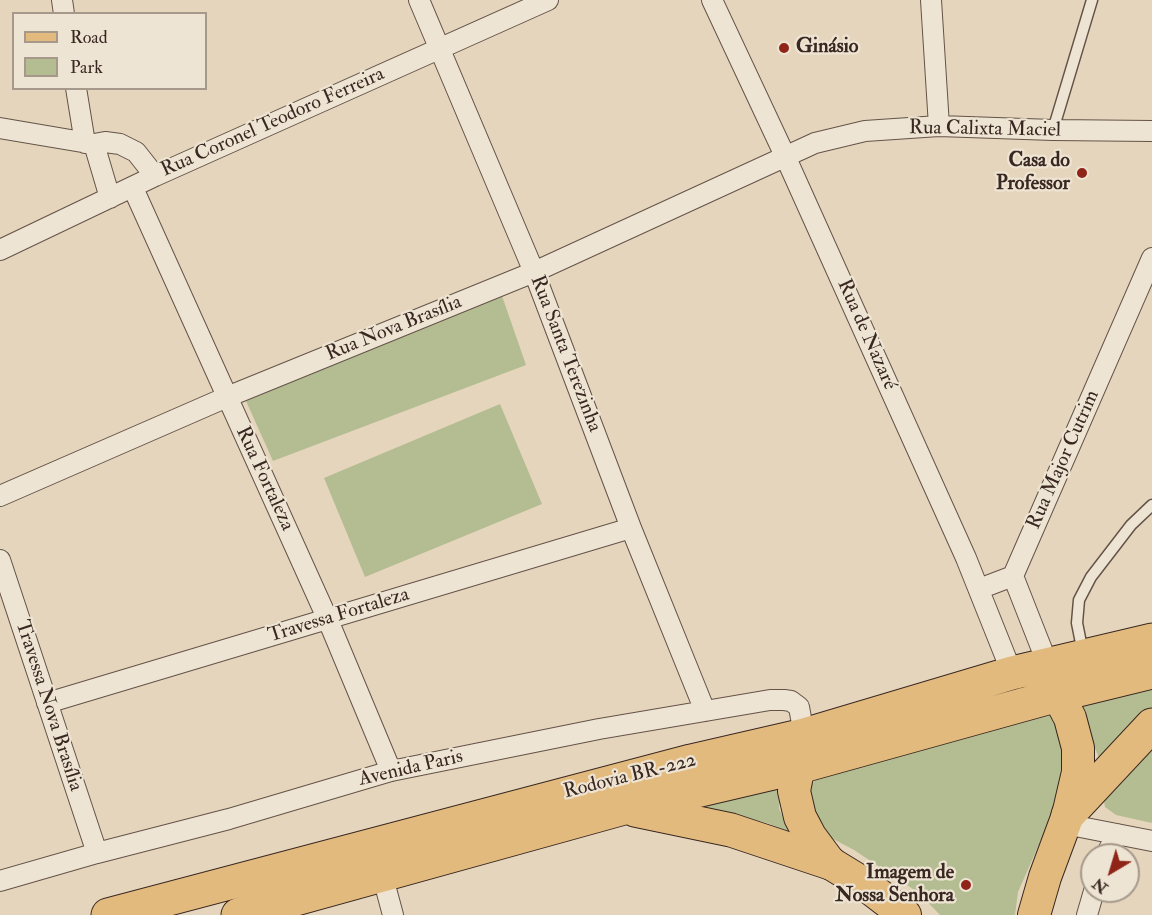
<!DOCTYPE html>
<meta charset="utf-8">
<style>
body{margin:0}
#map{position:relative;width:1152px;height:915px;overflow:hidden;background:#e5d5bc;font-family:"IM FELL Double Pica",serif}
canvas{display:block}
.legend{position:absolute;left:12px;top:12px;width:195px;height:78px;box-sizing:border-box;background:#eee4d3;border:2px solid #a6998c;margin:0;padding:8px 10px;list-style:none;font-size:18px;color:#392821}
.legend li{display:flex;align-items:center;gap:12px;height:30px}
.legend b{width:30px;border:2px solid #a6998c}
.north{position:absolute;left:1080px;top:843px;width:60px;height:60px;box-sizing:border-box;background:#eee4d3;border:2px solid #a6998c;border-radius:50%;rotate:218deg;font-size:16px;font-weight:700;line-height:24px;text-align:center;color:#392821}
.north::after{content:'';display:block;margin:auto;width:21px;height:27px;background:#8f2418;clip-path:polygon(50% 0,100% 100%,50% 72%,0 100%)}
</style>
<div id="map">
<canvas width="1152" height="915"></canvas>
<ul class="legend">
<li><b style="height:8px;background:#e2ba7e"></b>Road</li>
<li><b style="height:16px;background:#b4bd91"></b>Park</li>
</ul>
<div class="north">N</div>
</div>
<script>
const context = document.querySelector('canvas').getContext('2d');
context.lineJoin = 'round';
function paint(path, color) { context.fillStyle = color; context.fill(path, 'evenodd'); }
const poly = rows => new Path2D(rows.map(r => 'M' + r).join(''));
function strokePath(path, color, width, dash) { context.strokeStyle = color; context.lineWidth = width; context.lineCap = dash ? 'butt' : 'round'; context.setLineDash(dash || []); context.stroke(path); }
function drawText(font, color, halo, rows, align = 'center') {
  context.font = font + ' "IM FELL Double Pica",serif'; context.lineWidth = 4.5; context.setLineDash([]); context.textBaseline = 'middle'; context.strokeStyle = halo; context.fillStyle = color; for (const [text, x, y, turn = 0] of rows) {
    context.save(); context.translate(x, y); context.rotate((+turn || 0) * Math.PI / 180); context.textAlign = isNaN(turn) ? turn : align; if (halo) context.strokeText(text, 0, 0); context.fillText(text, 0, 0); context.restore();
  }
}
const green = poly([
 [501,293,526,365,273,461,246,401],
 [500,404,542,504,365,577,324,478],
 [1152,684,1152,720,1102,765,1074,699],
 [1048,711,1067,728,1070,774,1018,892,1015,915,940,915,919,893,854,850,822,833,805,798,812,783,836,765],
 [1152,746,1152,823,1116,815,1105,807,1103,795],
 [790,772,781,790,779,808,789,832,767,823,690,803]
]);
const service = poly([
 [1053,130,1092,0],
 [1083,653,1077,623,1079,600,1091,577,1131,525,1152,505]
]);
const minor = poly([
 [62,0,64,14],
 [419,0,534,272,631,528,705,711],
 [712,0,786,158,966,558,1012,673],
 [931,0,939,126],
 [76,88,85,143],
 [0,128,94,144,105,142,120,144,136,152,155,176],
 [94,144,110,198],
 [133,188,328,620,391,771],
 [0,250,155,176,548,0],
 [0,496,227,397,534,272,815,143,865,131,939,126,1053,130,1152,131],
 [0,560,97,853],
 [979,589,1013,576],
 [1048,665,1013,576,1152,258],
 [47,703,631,528],
 [1065,824,1152,841],
 [1106,855,1117,834],
 [382,874,393,915],
 [0,881,97,853,229,819,391,771,599,729,770,700,784,700,791,701,799,707,804,735],
 [1087,915,1094,891]
]);
const primary = poly([
 [803,744,794,791,800,817,810,836,830,863,866,885,905,915],
 [1034,915,1045,877,1068,815,1078,772,1078,748,1070,718,1058,695,1050,670]
]);
const trunk = poly([
 [635,810,731,830,830,863],
 [1068,815,1152,725],
 [108,915,691,761,804,735,1012,673,1152,640],
 [238,915,624,808,799,767,1058,695,1152,672]
]);
const markers = [
 [784,48,6,"#8f2418"],
 [1082,173,6,"#8f2418"],
 [966,885,6,"#8f2418"]
];
const poiNames = [
 ["Ginásio",796,48,"left"],
 ["Casa do",1070,162],
 ["Professor",1070,185],
 ["Imagem de",954,874],
 ["Nossa Senhora",954,897]
];
const streetNames = [
 ["Rua Coronel Teodoro Ferreira",273,123,-24],
 ["Rua Calixta Maciel",985,130,1],
 ["Rua Nova Brasília",394,329,-22],
 ["Rua de Nazaré",866,335,66],
 ["Rua Santa Terezinha",565,354,69],
 ["Rua Major Cutrim",1064,460,-66],
 ["Rua Fortaleza",264,479,65],
 ["Travessa Fortaleza",339,616,-17],
 ["Travessa Nova Brasília",48,706,72],
 ["Avenida Paris",411,769,-13],
 ["Rodovia BR-222",630,777,-14]
];
paint(green, '#b4bd91');
strokePath(service, '#645348', 13);
strokePath(minor, '#645348', 22);
strokePath(primary, '#392821', 34);
strokePath(trunk, '#392821', 35);
strokePath(service, '#eee4d3', 10);
strokePath(minor, '#eee4d3', 20);
strokePath(primary, '#e2ba7e', 32);
strokePath(trunk, '#e2ba7e', 33);
for (const [x, y, r, color] of markers) { const dot = new Path2D(); dot.arc(x, y, r, 0, 2 * Math.PI); context.fillStyle = color; context.fill(dot); strokePath(dot, '#eee4d3', 2); }
drawText('bold 20px', '#392821', '#eee4d3', poiNames, 'right');
drawText('20px', '#392821', '#eee4d3', streetNames);
</script>
